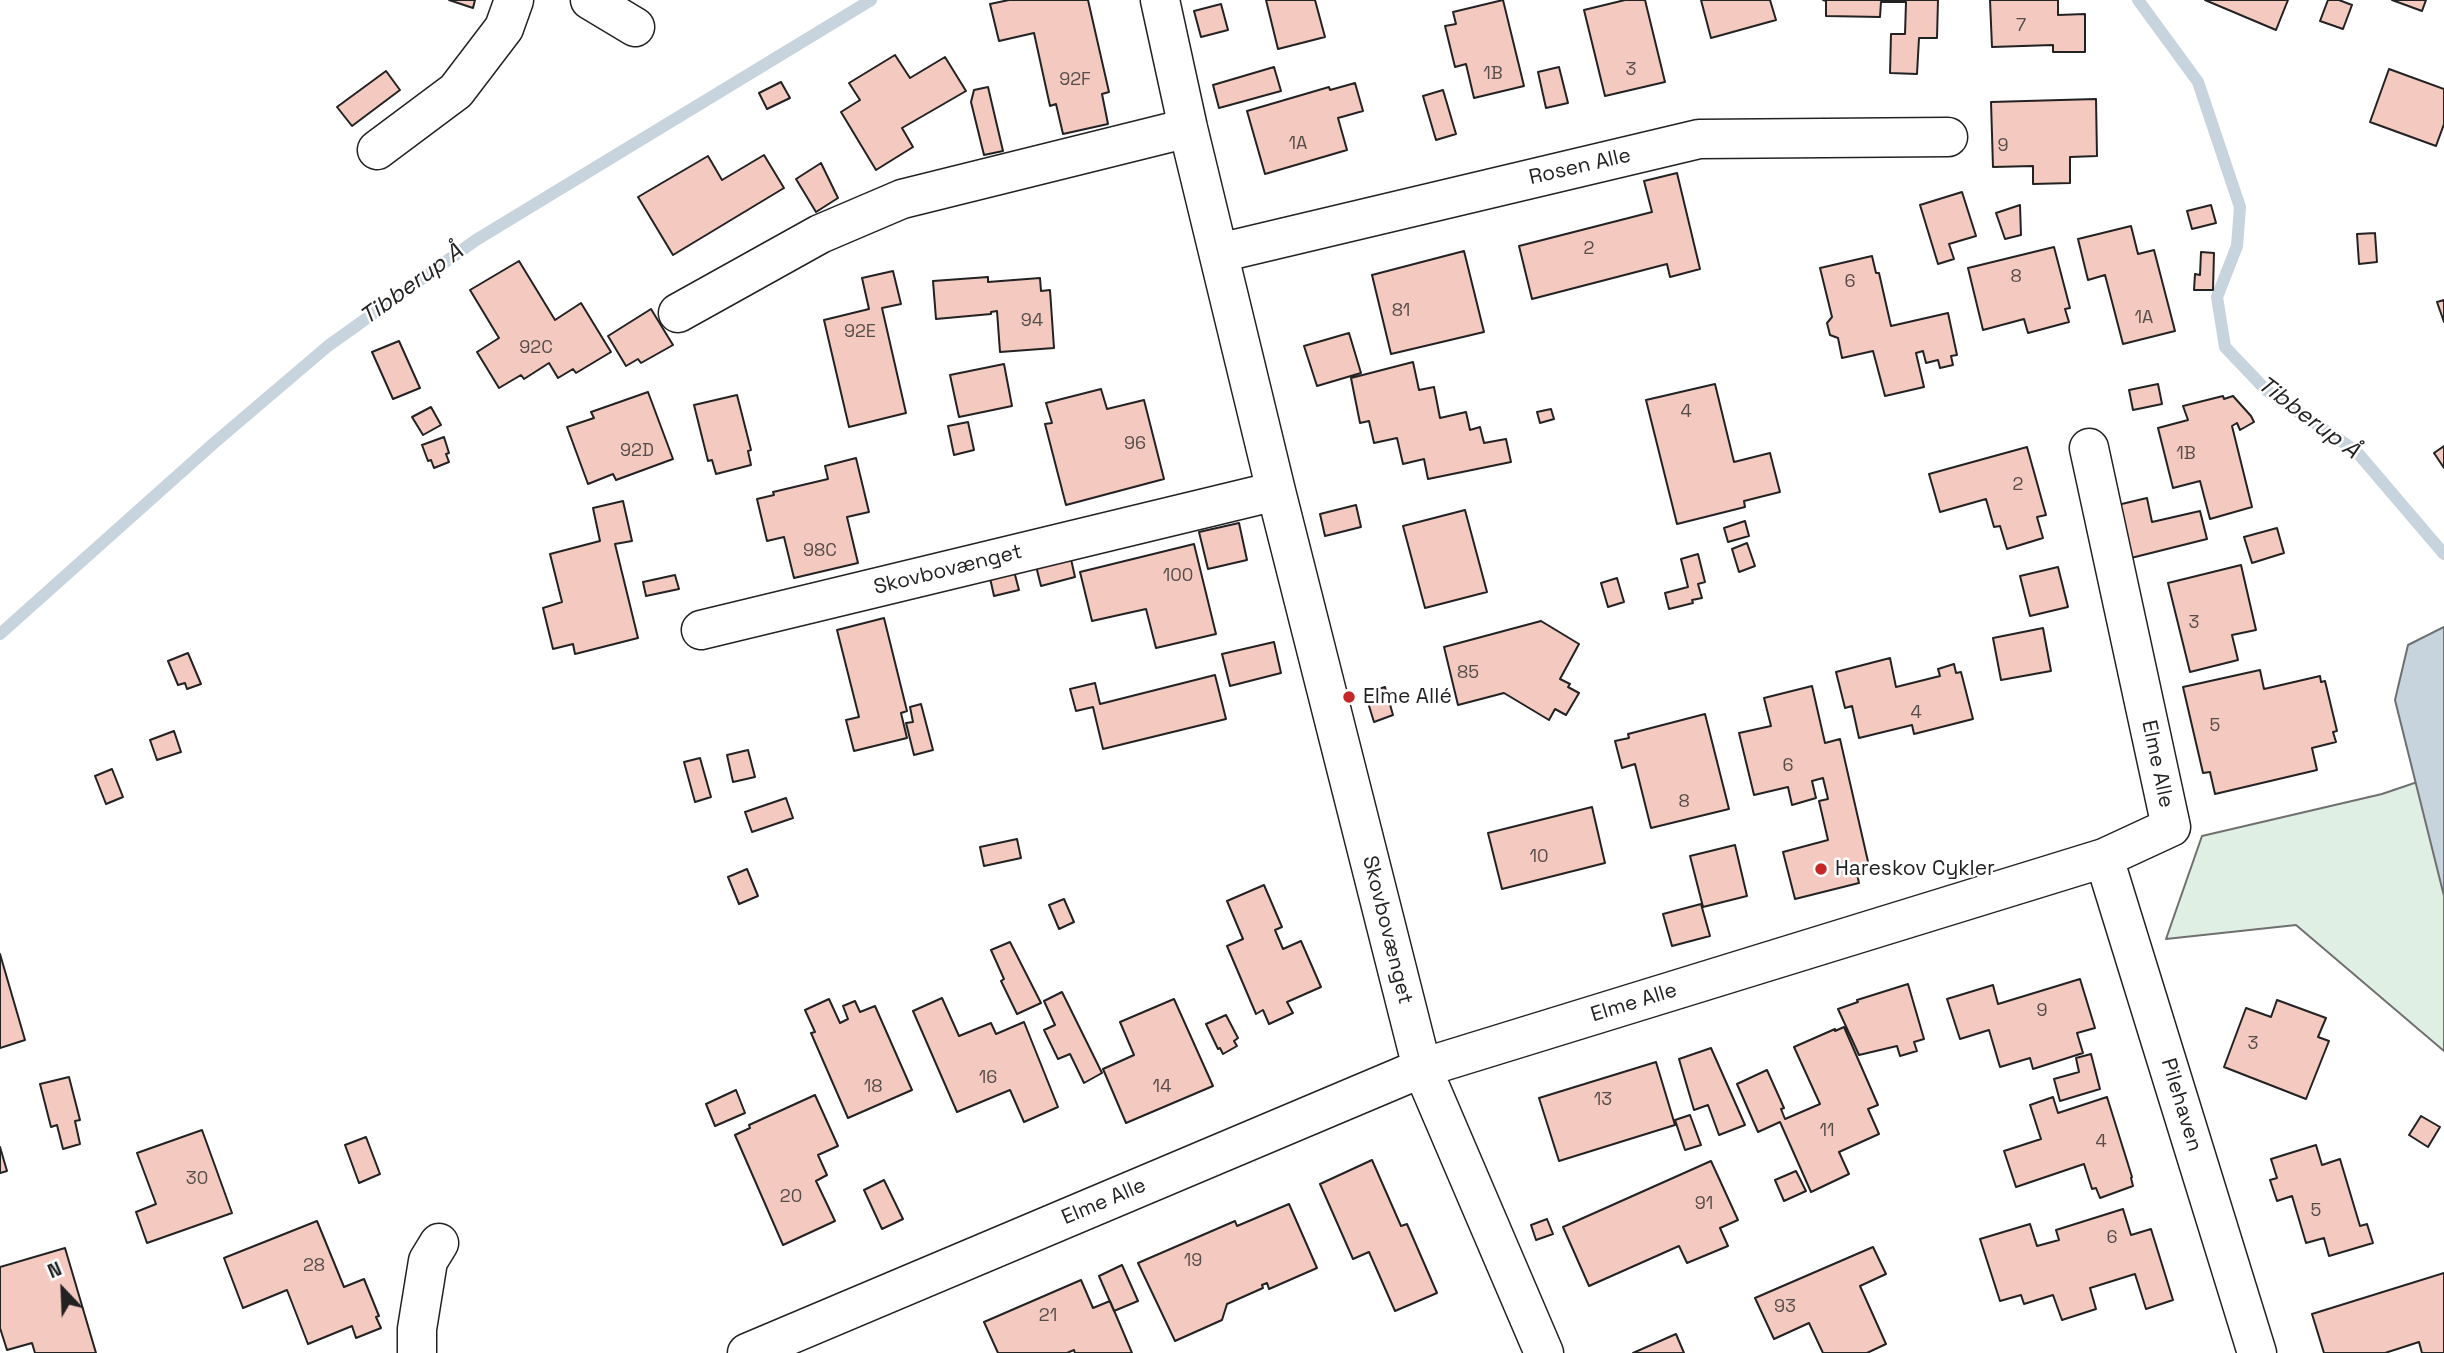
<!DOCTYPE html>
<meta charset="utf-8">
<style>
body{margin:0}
#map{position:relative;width:2444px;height:1353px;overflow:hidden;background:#fff;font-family:"Space Grotesk",sans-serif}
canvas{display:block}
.north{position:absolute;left:28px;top:1255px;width:70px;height:70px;-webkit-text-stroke:5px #fff;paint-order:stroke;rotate:337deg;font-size:19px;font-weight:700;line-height:28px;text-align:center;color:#222}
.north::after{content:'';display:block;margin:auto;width:24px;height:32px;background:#222;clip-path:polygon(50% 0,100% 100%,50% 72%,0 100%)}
</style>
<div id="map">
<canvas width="2444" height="1353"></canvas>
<div class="north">N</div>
</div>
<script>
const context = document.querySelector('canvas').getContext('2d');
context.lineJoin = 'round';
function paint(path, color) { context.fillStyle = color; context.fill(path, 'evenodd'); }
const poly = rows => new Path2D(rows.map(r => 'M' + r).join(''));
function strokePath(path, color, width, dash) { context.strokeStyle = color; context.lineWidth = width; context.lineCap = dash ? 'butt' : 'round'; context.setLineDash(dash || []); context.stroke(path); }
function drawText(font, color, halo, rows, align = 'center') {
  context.font = font + ' "Space Grotesk",sans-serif'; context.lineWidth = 5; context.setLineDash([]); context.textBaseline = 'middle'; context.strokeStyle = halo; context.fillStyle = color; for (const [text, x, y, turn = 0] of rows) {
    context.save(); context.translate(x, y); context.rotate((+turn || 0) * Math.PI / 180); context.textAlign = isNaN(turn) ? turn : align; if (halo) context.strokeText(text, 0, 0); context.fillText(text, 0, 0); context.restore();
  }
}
const green = poly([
 [2444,773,2444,1051,2296,925,2166,939,2202,836,2382,794,2444,773]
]);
const water = poly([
 [2444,627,2444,896,2395,700,2408,645,2444,627]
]);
const stream = poly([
 [2138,0,2198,82,2240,207,2237,246,2217,297,2225,347,2266,390,2356,451,2444,554],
 [0,634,214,443,328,346,476,240,871,0]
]);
const building = poly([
 [449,0,475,0,473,8,449,0],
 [1009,0,1088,0,1109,92,1102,94,1108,124,1063,134,1056,104,1050,106,1034,33,999,41,990,4,1009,0],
 [1266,0,1315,0,1325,37,1278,49,1266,0],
 [1503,0,1524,86,1474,98,1466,64,1455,67,1445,26,1456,24,1453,12,1503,0],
 [1625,0,1645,0,1665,82,1605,96,1584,10,1625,0],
 [1701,0,1770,0,1776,20,1711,38,1701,0],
 [1823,0,1938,0,1937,38,1919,38,1917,74,1890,73,1891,34,1905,34,1906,2,1881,2,1880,17,1826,16,1826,1,1823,0],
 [1990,0,2058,0,2058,15,2085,14,2085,52,2053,52,2053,45,1992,47,1990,0],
 [2205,0,2288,0,2276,30,2205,0],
 [2328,0,2339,0,2352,5,2343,29,2320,21,2328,0],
 [2392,0,2426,0,2422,11,2392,0],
 [1221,4,1228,30,1201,37,1194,11,1221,4],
 [895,55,910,78,945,57,966,91,902,128,913,147,876,170,841,112,860,100,849,83,895,55],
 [1274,67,1281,91,1219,108,1213,85,1274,67],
 [1559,67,1568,103,1546,108,1538,72,1559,67],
 [2389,69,2444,89,2444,124,2436,146,2370,122,2389,69],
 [386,71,400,90,352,126,337,107,386,71],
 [781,82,790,98,767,109,759,93,781,82],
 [1355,83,1363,111,1338,118,1347,150,1265,174,1247,111,1329,87,1330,90,1355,83],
 [988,87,1003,151,984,155,971,102,974,90,988,87],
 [1443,90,1456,134,1436,140,1423,96,1443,90],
 [2096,99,2097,156,2070,157,2070,183,2033,184,2033,166,1993,167,1991,102,2096,99],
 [764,155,784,188,673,255,638,197,708,156,722,180,764,155],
 [821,163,838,198,816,212,796,179,821,163],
 [1677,173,1700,269,1670,277,1667,264,1532,299,1519,246,1652,212,1644,181,1677,173],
 [1962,192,1976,236,1949,244,1954,259,1938,264,1920,205,1962,192],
 [2020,205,2021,235,2005,239,1996,213,2020,205],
 [2211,205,2216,223,2192,229,2187,211,2211,205],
 [2131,226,2138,254,2154,250,2175,331,2123,344,2105,275,2088,280,2078,239,2131,226],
 [2375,233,2377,262,2359,264,2357,234,2375,233],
 [2054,247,2070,308,2065,309,2069,322,2028,333,2024,319,1983,330,1968,268,2054,247],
 [1464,251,1484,332,1391,354,1372,275,1464,251],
 [2201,252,2214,253,2213,290,2194,290,2195,274,2200,275,2201,252],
 [1872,256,1876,273,1879,273,1891,326,1948,313,1957,355,1951,356,1953,365,1940,368,1938,360,1926,363,1923,351,1916,353,1924,387,1885,396,1873,351,1842,358,1838,338,1830,335,1827,323,1832,317,1820,268,1872,256],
 [519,261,555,320,581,303,611,352,576,373,573,369,558,378,549,363,524,379,521,375,499,388,477,352,499,338,470,290,519,261],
 [893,271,901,304,882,308,906,413,849,427,824,320,869,309,862,278,893,271],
 [988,277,988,282,1040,278,1041,291,1050,290,1054,348,1000,352,997,311,991,312,991,314,936,319,933,281,988,277],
 [2444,300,2444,322,2437,302,2444,300],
 [651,309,673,345,641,363,638,359,626,366,608,336,651,309],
 [1349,333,1361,373,1317,386,1304,346,1349,333],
 [399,341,420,388,393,399,372,352,399,341],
 [1413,362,1419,390,1434,387,1440,418,1466,412,1470,430,1480,427,1484,443,1506,439,1511,462,1428,479,1424,459,1403,464,1397,438,1374,443,1369,421,1360,423,1351,378,1413,362],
 [1004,364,1012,406,959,417,950,375,1004,364],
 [1715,384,1734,462,1770,453,1780,492,1744,501,1745,507,1677,524,1646,400,1715,384],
 [2158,384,2162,404,2133,410,2129,390,2158,384],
 [1101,389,1107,409,1144,400,1164,479,1066,505,1045,424,1052,423,1046,403,1101,389],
 [648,392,673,459,616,480,613,474,588,484,567,427,594,418,591,412,648,392],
 [737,395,751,450,748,451,751,465,716,474,712,460,708,461,694,405,737,395],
 [2223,396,2224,399,2233,396,2251,416,2254,422,2240,430,2237,423,2232,426,2252,507,2210,519,2200,481,2173,488,2158,428,2188,420,2183,406,2223,396],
 [431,407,441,425,423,435,412,417,431,407],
 [1551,409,1554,419,1540,423,1537,412,1551,409],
 [968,422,974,450,954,455,948,426,968,422],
 [444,437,449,453,446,454,449,462,434,468,431,460,428,461,422,445,444,437],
 [2444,446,2444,468,2434,453,2444,446],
 [2027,447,2046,515,2037,517,2043,538,2007,549,2000,526,1994,527,1986,499,1940,512,1929,474,2027,447],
 [856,458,869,512,847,517,858,563,794,578,784,537,767,541,757,499,774,495,773,492,828,479,825,466,856,458],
 [2147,498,2152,522,2200,511,2207,539,2123,560,2109,507,2147,498],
 [623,501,632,541,615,544,638,638,575,654,573,644,553,649,543,608,562,602,550,554,600,541,593,508,623,501],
 [1356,505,1361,527,1325,536,1320,514,1356,505],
 [1465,510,1487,592,1425,608,1403,526,1465,510],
 [1745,521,1749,536,1728,542,1724,528,1745,521],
 [1239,523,1247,560,1208,569,1199,532,1239,523],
 [2277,528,2284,553,2252,563,2244,537,2277,528],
 [1747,543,1755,566,1739,572,1732,549,1747,543],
 [1194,544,1216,634,1156,648,1146,609,1092,621,1080,572,1194,544],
 [1698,554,1705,582,1698,584,1702,598,1692,600,1693,603,1669,609,1665,593,1688,587,1681,559,1698,554],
 [1071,559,1075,577,1041,586,1036,566,1071,559],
 [2241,565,2256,630,2232,635,2238,660,2190,672,2168,583,2241,565],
 [2058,567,2068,607,2030,616,2020,576,2058,567],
 [1014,571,1019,590,994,596,990,578,1014,571],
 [675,575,679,589,646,596,643,582,675,575],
 [1617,578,1624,602,1608,607,1601,583,1617,578],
 [884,618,907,711,901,713,907,738,854,751,846,720,859,717,837,630,884,618],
 [1541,621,1579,644,1560,679,1570,684,1568,687,1579,693,1566,715,1555,709,1549,720,1504,693,1458,705,1444,647,1541,621],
 [2043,628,2051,671,2001,680,1993,638,2043,628],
 [1274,642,1281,673,1230,686,1222,654,1274,642],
 [188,653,201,684,187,689,185,683,178,685,168,661,188,653],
 [1890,658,1896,687,1940,676,1938,669,1954,664,1956,673,1961,672,1973,719,1914,734,1912,725,1859,738,1852,706,1845,708,1836,672,1890,658],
 [2260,670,2264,689,2320,676,2321,682,2325,681,2337,731,2333,732,2336,742,2312,748,2317,770,2215,794,2210,772,2203,773,2183,687,2260,670],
 [1215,675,1226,719,1103,749,1093,707,1076,711,1070,689,1095,683,1100,704,1215,675],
 [1812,686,1825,743,1840,739,1869,866,1856,869,1859,883,1795,899,1783,852,1828,840,1819,801,1828,799,1823,778,1812,781,1816,798,1792,805,1788,787,1754,795,1739,733,1771,726,1764,698,1812,686],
 [1385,687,1393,715,1374,722,1365,693,1385,687],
 [921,704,933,750,914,755,906,723,913,722,910,707,921,704],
 [1705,714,1729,809,1651,828,1635,764,1622,768,1615,741,1629,738,1628,734,1705,714],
 [174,731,181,752,157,760,150,740,174,731],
 [748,750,755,777,733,782,727,755,748,750],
 [700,758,711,797,695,802,684,762,700,758],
 [112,769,123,797,106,804,95,776,112,769],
 [786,798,793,818,752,832,745,812,786,798],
 [1592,807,1605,863,1502,889,1488,833,1592,807],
 [1017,839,1021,858,984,866,980,847,1017,839],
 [1735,845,1747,896,1703,907,1690,856,1735,845],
 [747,869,758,896,739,904,728,877,747,869],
 [1264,885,1282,927,1275,930,1283,949,1301,941,1321,987,1287,1002,1293,1013,1269,1024,1263,1010,1256,1014,1227,946,1243,939,1227,901,1264,885],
 [1064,899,1074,922,1059,929,1049,905,1064,899],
 [1701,904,1710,936,1672,946,1663,914,1701,904],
 [1010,942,1041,1003,1017,1014,1001,981,1004,979,991,950,1010,942],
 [0,954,25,1040,0,1048,0,954],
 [2080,979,2095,1028,2077,1033,2083,1053,2033,1069,2030,1058,2000,1067,1989,1030,1960,1039,1947,999,1993,985,1998,1004,2080,979],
 [1908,984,1924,1039,1914,1042,1917,1051,1900,1056,1897,1046,1859,1055,1838,1009,1858,1002,1857,1000,1908,984],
 [1062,992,1102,1073,1084,1083,1070,1054,1058,1059,1044,1030,1055,1025,1044,1001,1062,992],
 [942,998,959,1036,991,1023,996,1034,1024,1022,1058,1107,1024,1122,1010,1090,957,1112,913,1011,942,998],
 [829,999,840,1023,848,1019,843,1006,855,1001,860,1012,875,1006,912,1090,848,1118,811,1033,815,1032,805,1010,829,999],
 [1174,999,1213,1086,1126,1123,1103,1069,1134,1055,1120,1022,1174,999],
 [2277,1000,2326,1018,2318,1037,2329,1041,2306,1099,2224,1067,2246,1008,2271,1017,2277,1000],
 [1226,1015,1238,1038,1234,1041,1237,1046,1223,1054,1220,1048,1218,1049,1206,1024,1226,1015],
 [1844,1027,1878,1105,1868,1109,1879,1134,1839,1152,1849,1174,1811,1192,1780,1122,1758,1132,1737,1084,1767,1070,1784,1108,1781,1109,1785,1119,1820,1104,1794,1047,1835,1029,1835,1031,1844,1027],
 [1711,1048,1745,1125,1719,1135,1708,1105,1694,1110,1679,1059,1711,1048],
 [2091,1054,2100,1089,2060,1101,2054,1079,2079,1072,2076,1058,2091,1054],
 [1656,1062,1675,1125,1559,1161,1539,1098,1656,1062],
 [69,1077,80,1120,75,1121,80,1144,63,1149,57,1125,51,1127,40,1084,69,1077],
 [736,1090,745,1113,715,1126,706,1104,736,1090],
 [815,1095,838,1146,818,1155,827,1175,816,1181,835,1221,783,1245,735,1135,750,1128,749,1125,815,1095],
 [2053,1097,2058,1113,2107,1097,2132,1177,2131,1178,2133,1186,2100,1198,2096,1188,2092,1189,2084,1164,2016,1187,2004,1151,2041,1139,2030,1105,2053,1097],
 [1690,1115,1701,1145,1685,1150,1675,1120,1690,1115],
 [2421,1116,2440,1127,2428,1147,2409,1135,2421,1116],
 [202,1130,232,1213,147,1243,136,1212,156,1204,137,1153,202,1130],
 [366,1137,380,1174,359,1183,345,1145,366,1137],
 [2316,1145,2322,1165,2340,1159,2360,1226,2367,1224,2373,1243,2329,1256,2324,1238,2306,1243,2292,1196,2277,1201,2270,1180,2277,1178,2271,1159,2316,1145],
 [0,1147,7,1171,0,1173,0,1147],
 [1372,1160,1401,1226,1407,1224,1437,1293,1395,1311,1369,1252,1353,1259,1320,1184,1372,1160],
 [1711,1161,1738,1220,1720,1228,1728,1246,1687,1263,1679,1246,1589,1286,1563,1227,1711,1161],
 [1796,1171,1806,1191,1784,1201,1775,1180,1796,1171],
 [884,1180,903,1219,882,1229,864,1190,884,1180],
 [1289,1204,1317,1268,1269,1289,1267,1283,1262,1285,1263,1288,1227,1304,1222,1320,1175,1341,1138,1263,1235,1221,1237,1226,1289,1204],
 [2123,1209,2131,1235,2151,1229,2173,1300,2146,1309,2135,1274,2090,1288,2096,1309,2062,1320,2053,1295,2024,1304,2021,1295,2000,1301,1980,1239,2030,1224,2037,1246,2059,1240,2056,1230,2123,1209],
 [1547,1219,1553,1234,1536,1240,1531,1225,1547,1219],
 [317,1221,344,1287,364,1279,379,1316,376,1317,381,1328,356,1338,352,1326,308,1344,287,1290,243,1308,224,1258,317,1221],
 [1873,1247,1886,1274,1860,1286,1886,1344,1867,1353,1823,1353,1809,1323,1774,1339,1755,1298,1873,1247],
 [65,1248,96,1353,35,1353,32,1343,7,1350,0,1328,0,1267,65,1248],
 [1122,1265,1138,1301,1114,1311,1099,1276,1122,1265],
 [2444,1273,2444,1353,2422,1353,2419,1342,2385,1353,2324,1353,2312,1314,2444,1273],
 [1081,1280,1093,1308,1110,1301,1132,1353,1075,1353,1074,1350,1067,1353,998,1353,984,1322,1081,1280],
 [1676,1334,1684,1353,1633,1353,1676,1334]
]);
const minor = poly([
 [590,0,635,27],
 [1160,0,1188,128,1276,491,1422,1068,1544,1353],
 [377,150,456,91,504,28,514,0],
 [1219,253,1699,139,1948,137],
 [678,313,820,234,902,199,1188,128],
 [701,630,1276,491],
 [2104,858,2257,1353],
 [417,1353,417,1329,428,1261,439,1243],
 [747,1353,1422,1068,2104,858,2171,827,2089,448]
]);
const markers = [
 [1349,697,7,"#c62828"],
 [1821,869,7,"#c62828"]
];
const numberNames = [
 ["7",2021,26],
 ["3",1631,70],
 ["1B",1493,74],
 ["92F",1075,80],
 ["1A",1298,144],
 ["9",2003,146],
 ["2",1589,249],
 ["8",2016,277],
 ["6",1850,282],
 ["81",1401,311],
 ["1A",2144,318],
 ["94",1032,321],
 ["92E",860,332],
 ["92C",536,348],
 ["4",1686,412],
 ["96",1135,444],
 ["92D",637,451],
 ["1B",2186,454],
 ["2",2018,485],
 ["98C",820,551],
 ["100",1178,576],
 ["3",2194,623],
 ["85",1468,673],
 ["4",1916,713],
 ["5",2215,726],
 ["6",1788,766],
 ["8",1684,802],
 ["10",1539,857],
 ["9",2042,1011],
 ["3",2253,1044],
 ["16",988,1078],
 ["18",873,1087],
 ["14",1162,1087],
 ["13",1603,1100],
 ["11",1827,1131],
 ["4",2101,1142],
 ["30",197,1179],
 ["20",791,1197],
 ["91",1704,1204],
 ["5",2316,1211],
 ["6",2112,1238],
 ["19",1193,1261],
 ["28",314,1266],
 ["93",1785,1307],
 ["21",1048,1316]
];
const streetNames = [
 ["Rosen Alle",1580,167,-13],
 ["Skovbovænget",948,570,-14],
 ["Elme Alle",2157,764,78],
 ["Skovbovænget",1387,930,76],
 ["Elme Alle",1634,1003,-17],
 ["Pilehaven",2181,1105,73],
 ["Elme Alle",1104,1202,-23]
];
const poiNames = [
 ["Elme Allé",1363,697],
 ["Hareskov Cykler",1835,869]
];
const waterNames = [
 ["Tibberup Å",412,285,-36],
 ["Tibberup Å",2308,418,37]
];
paint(green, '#e0efe3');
strokePath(green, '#6f6f6f', 2);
paint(water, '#c7d3dd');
strokePath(water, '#6f6f6f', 2);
strokePath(stream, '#c7d3dd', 12);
paint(building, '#f3c9c0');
strokePath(building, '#222', 2);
strokePath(minor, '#222', 41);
strokePath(minor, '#fff', 38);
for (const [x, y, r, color] of markers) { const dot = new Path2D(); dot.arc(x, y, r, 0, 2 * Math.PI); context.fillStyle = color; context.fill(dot); strokePath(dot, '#fff', 2.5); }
drawText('18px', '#564c4a', null, numberNames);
drawText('21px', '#222', '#fff', streetNames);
drawText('21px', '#222', '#fff', poiNames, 'left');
drawText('italic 23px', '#222', '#fff', waterNames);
</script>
